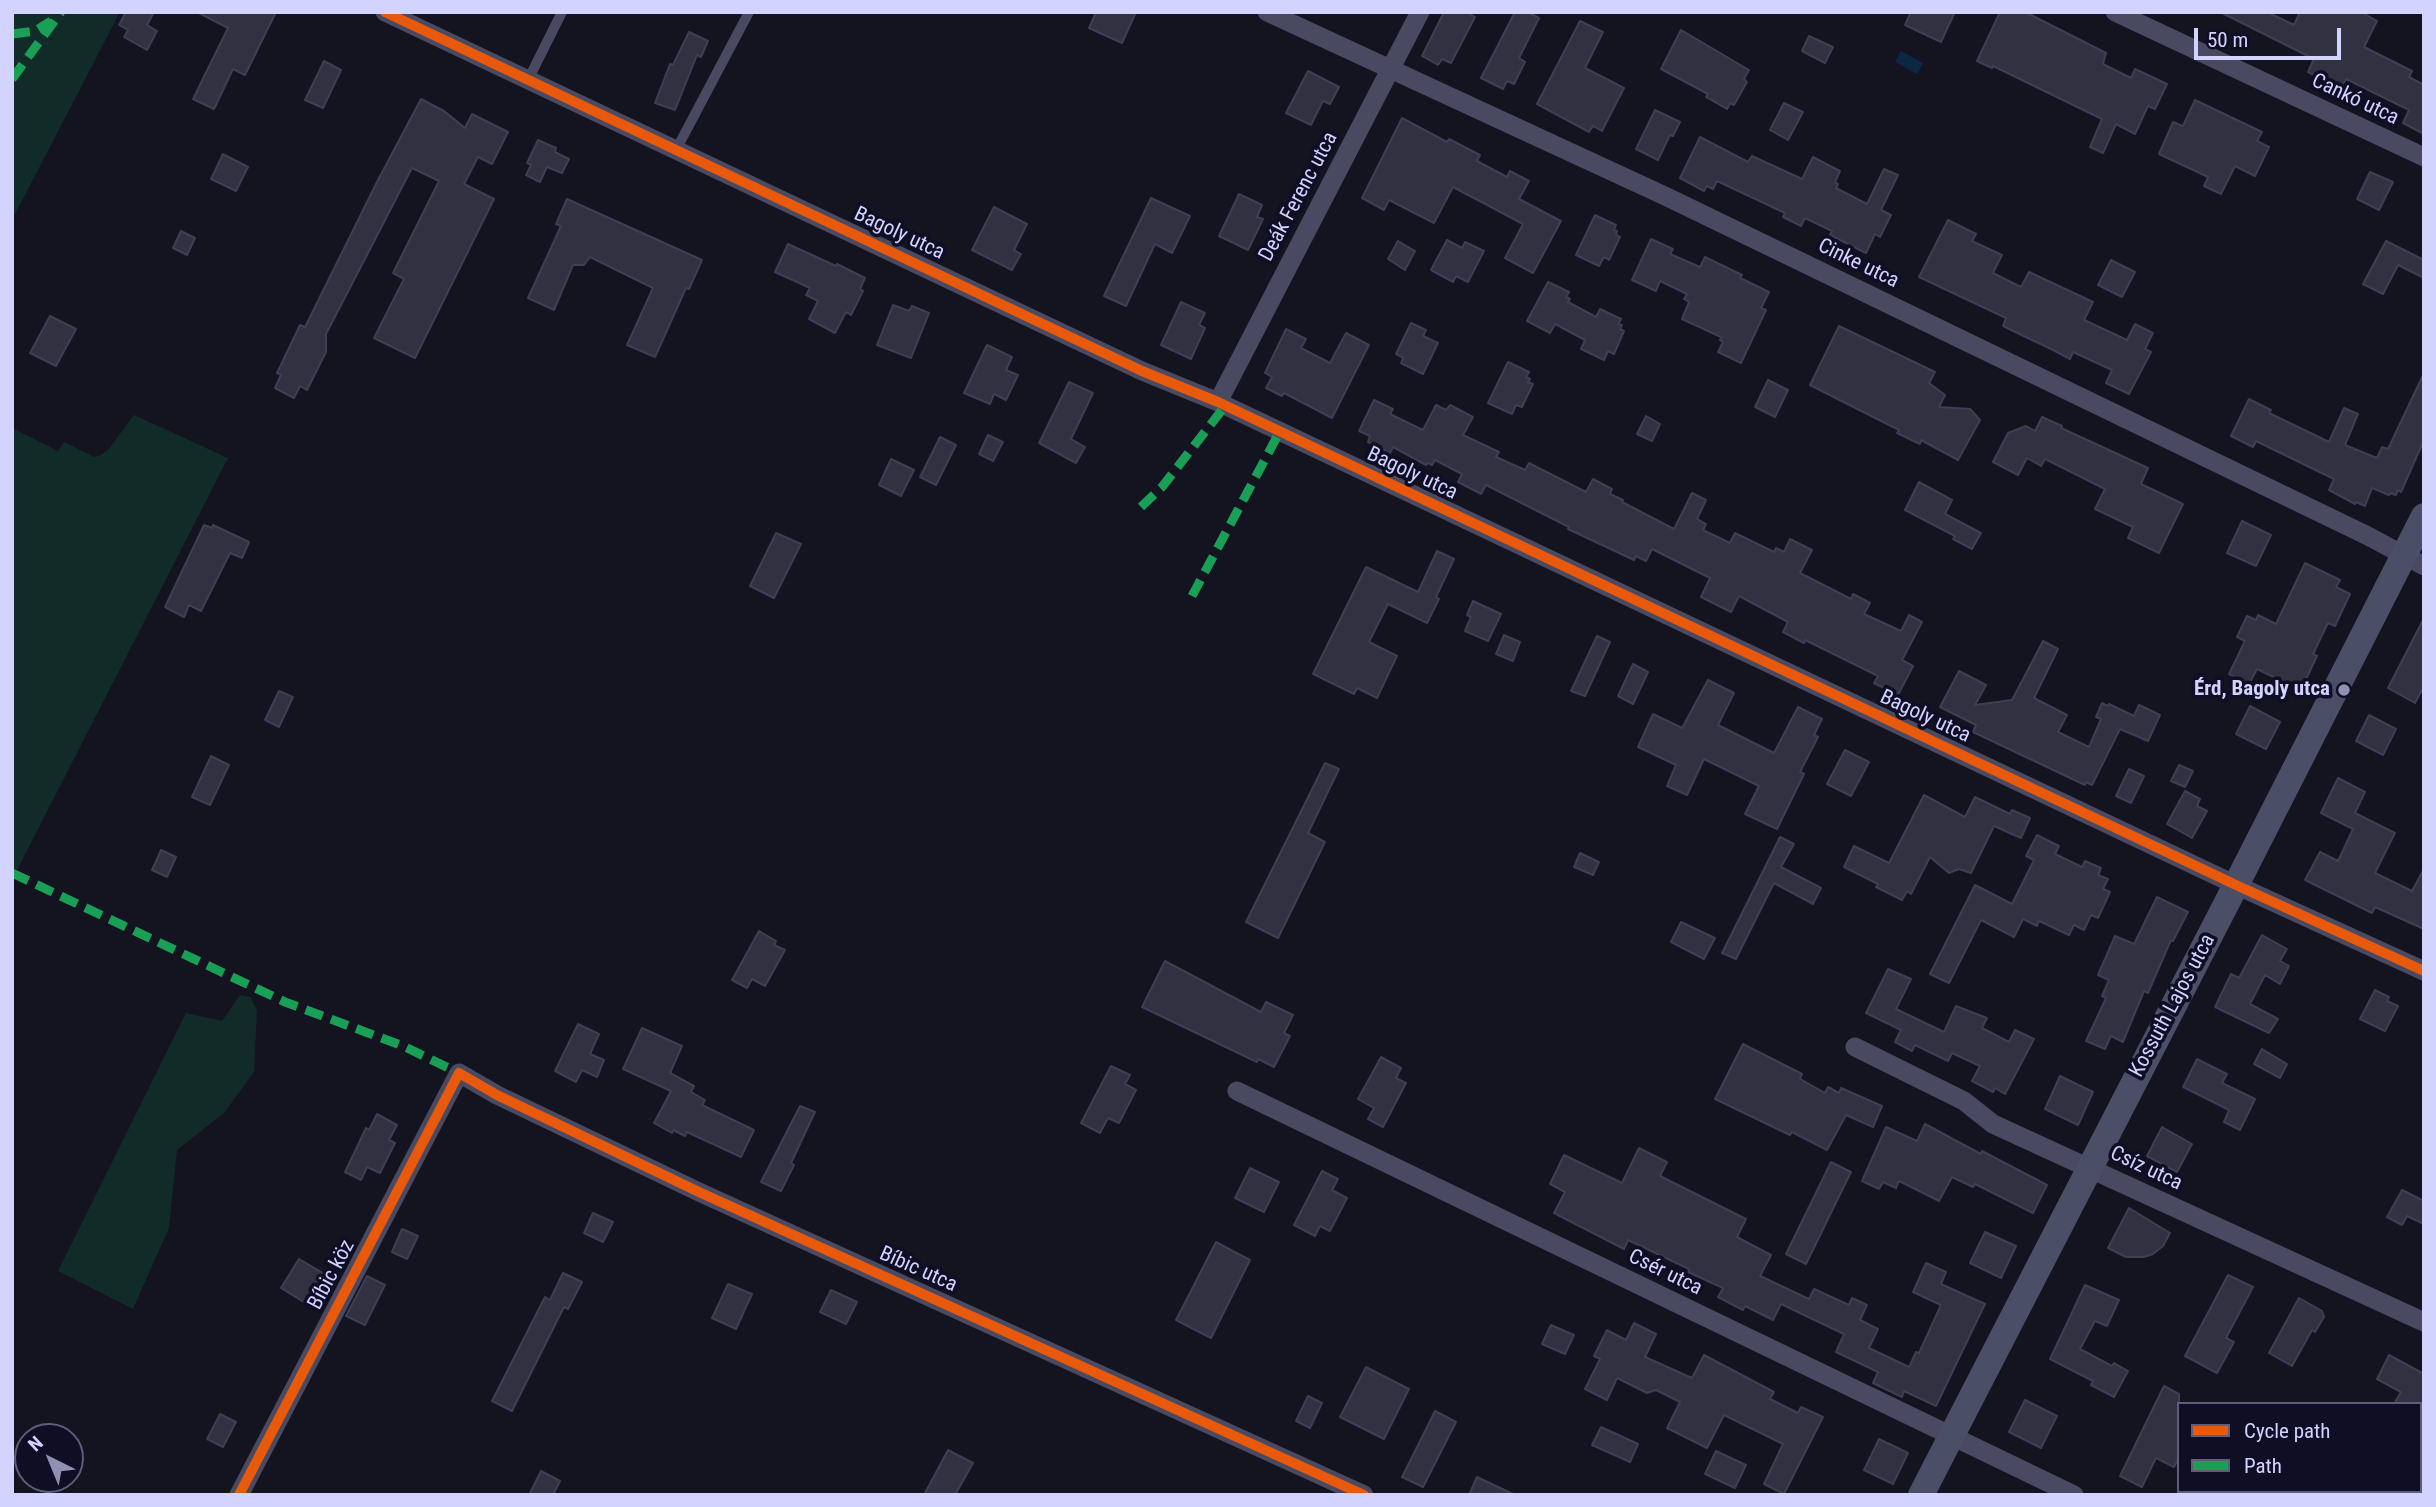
<!DOCTYPE html>
<meta charset="utf-8">
<style>
body{margin:0}
#map{position:relative;width:2436px;height:1507px;overflow:hidden;background:#141320;font-family:"Roboto Condensed",sans-serif}
canvas{display:block}
.frame{position:absolute;inset:0;border:14px solid #d2d3ff;pointer-events:none}
.legend{position:absolute;left:2177px;top:1402px;width:245px;height:91px;box-sizing:border-box;background:#0f0e25;border:2px solid #5d5d7c;margin:0;padding:9px 12px;list-style:none;font-size:21px;color:#d2d3ff}
.legend li{display:flex;align-items:center;gap:14px;height:35px}
.legend b{width:35px;border:2px solid #5d5d7c}
.north{position:absolute;left:14px;top:1423px;width:70px;height:70px;box-sizing:border-box;background:#0f0e25;border:2px solid #5d5d7c;border-radius:50%;rotate:317deg;font-size:19px;font-weight:700;line-height:28px;text-align:center;color:#d2d3ff}
.north::after{content:'';display:block;margin:auto;width:24px;height:32px;background:#9090b1;clip-path:polygon(50% 0,100% 100%,50% 72%,0 100%)}
.scale{position:absolute;left:2194px;top:28px;width:147px;height:32px;box-sizing:border-box;border:4px solid #d2d3ff;border-top:0;padding-left:9px;font-size:21px;line-height:24px;white-space:nowrap;color:#d2d3ff;-webkit-text-stroke:5px #0f0e25;paint-order:stroke}
</style>
<div id="map">
<canvas width="2436" height="1507"></canvas>
<div class="frame"></div>
<ul class="legend">
<li><b style="height:9px;background:#e8590c"></b>Cycle path</li>
<li><b style="height:9px;background:#1a9f57"></b>Path</li>
</ul>
<div class="north">N</div>
<div class="scale">50 m</div>
</div>
<script>
const context = document.querySelector('canvas').getContext('2d');
context.lineJoin = 'round';
function paint(path, color) { context.fillStyle = color; context.fill(path, 'evenodd'); }
const poly = rows => new Path2D(rows.map(r => 'M' + r).join(''));
function strokePath(path, color, width, dash) { context.strokeStyle = color; context.lineWidth = width; context.lineCap = dash ? 'butt' : 'round'; context.setLineDash(dash || []); context.stroke(path); }
function drawText(font, color, halo, rows, align = 'center') {
  context.font = font + ' "Roboto Condensed",sans-serif'; context.lineWidth = 7; context.setLineDash([]); context.textBaseline = 'middle'; context.strokeStyle = halo; context.fillStyle = color; for (const [text, x, y, turn = 0] of rows) {
    context.save(); context.translate(x, y); context.rotate((+turn || 0) * Math.PI / 180); context.textAlign = isNaN(turn) ? turn : align; if (halo) context.strokeText(text, 0, 0); context.fillText(text, 0, 0); context.restore();
  }
}
const green = poly([
 [12,12,120,12,12,220],
 [134,415,228,458,12,880,12,428,58,451,64,442,94,457,101,455,108,450],
 [240,995,250,997,257,1010,254,1072,224,1113,177,1150,169,1228,133,1309,58,1271,186,1013,222,1021]
]);
const water = poly([
 [1901,51,1923,63,1917,74,1895,62]
]);
const building = poly([
 [126,12,154,12,147,25,157,31,147,50,124,37,128,30,119,25,126,12],
 [197,12,276,12,245,75,233,69,214,109,193,99,228,28,197,12],
 [1096,12,1136,12,1122,43,1089,28,1096,12],
 [1444,12,1466,12,1475,17,1451,63,1442,59,1438,65,1422,56,1444,12],
 [1515,12,1528,12,1539,18,1519,58,1525,62,1514,84,1507,81,1503,89,1481,78,1515,12],
 [1911,12,1955,12,1941,42,1905,25,1911,12],
 [2000,12,2025,12,2106,53,2103,64,2131,78,2135,69,2167,84,2155,109,2148,106,2135,134,2116,124,2103,153,2090,147,2102,119,1993,66,1992,68,1977,61,2000,12],
 [2220,12,2267,12,2294,25,2300,12,2361,12,2377,21,2364,47,2412,71,2409,77,2422,84,2424,81,2424,134,2403,123,2409,110,2346,79,2341,89,2308,72,2314,59,2220,12],
 [1580,21,1603,32,1585,68,1624,88,1602,131,1593,126,1589,132,1537,104,1580,21],
 [1681,30,1749,70,1744,79,1747,82,1734,105,1730,103,1727,109,1706,97,1708,94,1661,69,1681,30],
 [689,32,708,41,701,57,697,55,675,110,655,103,670,64,673,65,689,32],
 [1809,36,1833,47,1825,63,1802,51,1809,36],
 [324,61,341,70,323,108,305,100,324,61],
 [1308,71,1339,87,1330,104,1323,101,1311,125,1286,113,1308,71],
 [421,99,444,111,465,128,472,114,508,132,492,164,478,157,464,184,494,199,415,358,374,338,404,279,393,273,439,181,412,168,326,334,326,352,307,390,300,386,294,398,275,388,281,375,277,373,300,325,305,327,378,180,421,99],
 [2195,100,2262,132,2257,141,2269,147,2255,176,2235,166,2221,194,2204,186,2208,177,2159,154,2173,122,2183,126,2195,100],
 [1784,103,1803,112,1788,140,1770,130,1784,103],
 [1655,110,1680,122,1673,136,1670,135,1658,160,1636,149,1655,110],
 [1402,118,1447,142,1449,139,1480,155,1477,161,1507,177,1510,171,1529,181,1519,199,1561,221,1533,273,1505,258,1523,224,1453,187,1434,223,1389,200,1384,210,1362,198,1402,118],
 [1700,137,1748,162,1752,156,1802,179,1813,157,1840,171,1835,182,1838,184,1836,188,1867,204,1884,169,1898,175,1881,210,1891,215,1880,237,1875,234,1866,253,1830,235,1832,231,1805,218,1801,226,1783,217,1785,213,1717,181,1713,189,1707,186,1704,191,1680,178,1700,137],
 [538,140,556,148,555,152,569,159,562,173,547,167,540,182,526,175,531,165,527,163,538,140],
 [223,154,248,167,236,191,211,179,223,154],
 [2370,172,2393,182,2379,210,2357,199,2370,172],
 [1239,194,1262,205,1257,217,1263,219,1248,250,1219,236,1239,194],
 [1151,198,1190,216,1172,253,1155,244,1126,306,1104,296,1151,198],
 [567,199,702,260,689,289,686,288,655,357,627,345,653,288,590,257,584,265,573,265,554,310,528,298,561,226,556,224,567,199],
 [994,207,1027,224,1014,250,1021,254,1012,270,972,250,994,207],
 [1595,215,1616,225,1614,230,1617,231,1616,235,1620,237,1609,260,1604,257,1599,266,1576,255,1595,215],
 [1948,220,1976,234,1972,241,2002,255,1993,273,2021,287,2029,272,2093,302,2084,320,2127,340,2135,324,2153,333,2145,349,2151,352,2129,394,2106,383,2112,370,2073,352,2070,359,2053,350,2003,326,2006,318,1919,277,1948,220],
 [181,231,195,238,187,255,173,248,181,231],
 [1651,239,1673,249,1670,254,1700,267,1705,257,1742,275,1740,278,1769,292,1761,308,1766,310,1741,363,1718,352,1723,342,1720,340,1721,337,1682,319,1689,302,1684,299,1687,294,1660,281,1656,291,1632,280,1651,239],
 [1447,240,1462,248,1465,242,1484,251,1468,282,1456,276,1453,282,1431,270,1447,240],
 [1398,241,1415,251,1405,270,1388,259,1398,241],
 [2386,241,2424,260,2424,278,2398,265,2383,294,2363,284,2386,241],
 [788,244,836,266,837,264,865,278,860,289,863,291,851,315,846,312,835,333,809,319,818,301,806,295,810,288,775,272,788,244],
 [2111,260,2135,272,2122,297,2098,285,2111,260],
 [1548,282,1569,292,1566,297,1570,299,1568,302,1596,317,1600,309,1621,319,1618,324,1622,325,1620,329,1624,331,1614,354,1608,351,1604,360,1581,349,1585,340,1555,324,1550,333,1527,321,1548,282],
 [1181,302,1205,313,1199,325,1205,328,1191,359,1161,345,1181,302],
 [893,305,909,311,912,306,929,313,911,358,877,345,893,305],
 [50,316,76,329,56,366,30,353,50,316],
 [1411,323,1426,330,1423,336,1438,343,1423,374,1401,363,1403,358,1396,354,1411,323],
 [1839,326,1935,372,1929,383,1945,395,1939,407,1970,409,1980,420,1958,460,1921,440,1920,444,1897,433,1899,430,1810,385,1839,326],
 [1286,329,1306,339,1301,348,1330,363,1346,333,1369,345,1332,418,1284,393,1282,396,1266,388,1272,377,1265,373,1286,329],
 [987,345,1012,357,1006,370,1018,375,1006,400,994,394,990,404,964,393,987,345],
 [1508,362,1529,372,1526,377,1530,379,1528,382,1533,384,1522,407,1516,405,1512,414,1488,403,1508,362],
 [2424,373,2424,440,2401,492,2398,490,2396,495,2390,493,2389,495,2372,488,2365,506,2356,502,2355,504,2329,490,2334,479,2256,441,2253,447,2231,436,2249,399,2271,410,2269,413,2329,442,2344,408,2358,414,2345,445,2377,458,2382,447,2388,449,2424,373],
 [1768,380,1788,390,1775,417,1755,407,1768,380],
 [1069,382,1093,393,1071,439,1085,447,1076,463,1039,443,1069,382],
 [1374,400,1393,409,1390,414,1423,430,1436,405,1446,410,1450,405,1473,417,1463,435,1499,452,1496,457,1525,470,1529,463,1586,492,1593,479,1612,489,1610,494,1623,500,1622,502,1674,529,1692,493,1706,500,1697,519,1706,524,1703,530,1730,543,1735,533,1774,552,1776,548,1784,552,1790,539,1812,550,1800,573,1851,599,1853,594,1870,603,1864,614,1901,631,1909,615,1922,622,1902,660,1913,666,1898,695,1874,683,1878,676,1805,640,1804,643,1783,632,1788,622,1739,596,1731,612,1701,597,1710,578,1652,549,1646,561,1636,556,1634,560,1568,529,1569,527,1486,485,1481,494,1458,482,1462,474,1435,460,1432,465,1428,463,1426,465,1393,447,1390,453,1368,442,1370,436,1359,431,1374,400],
 [1646,416,1660,424,1652,441,1637,434,1646,416],
 [2042,417,2062,426,2061,428,2148,468,2141,484,2183,504,2159,553,2128,538,2133,527,2095,509,2105,489,2045,459,2041,466,2027,458,2018,475,1993,462,2008,433,2026,426,2035,431,2042,417],
 [988,435,1003,442,993,461,979,454,988,435],
 [940,437,956,445,936,485,920,477,940,437],
 [891,459,914,470,901,496,879,485,891,459],
 [1919,482,1952,500,1945,514,1981,533,1972,549,1953,539,1955,536,1905,510,1919,482],
 [2242,521,2271,535,2256,566,2227,553,2242,521],
 [204,525,212,528,213,525,249,542,242,558,230,553,201,611,189,605,184,617,165,607,204,525],
 [776,533,801,544,774,598,750,586,776,533],
 [1437,551,1454,559,1436,597,1439,599,1427,623,1388,604,1369,642,1397,656,1377,698,1357,688,1354,694,1313,674,1366,567,1418,592,1437,551],
 [2305,563,2340,580,2336,587,2350,594,2335,626,2328,623,2313,654,2317,656,2301,690,2257,669,2249,684,2229,674,2245,641,2237,637,2247,616,2256,620,2258,615,2276,624,2305,563],
 [1473,601,1501,614,1488,641,1465,631,1471,617,1467,615,1473,601],
 [2424,618,2424,686,2415,703,2388,688,2424,618],
 [1504,635,1520,642,1513,661,1496,654,1504,635],
 [1597,636,1610,642,1585,696,1571,691,1597,636],
 [2043,641,2058,649,2034,698,2067,715,2058,732,2089,747,2101,719,2096,717,2102,703,2108,706,2109,704,2134,716,2139,705,2160,715,2148,741,2120,729,2092,785,2086,782,2085,785,1973,732,1976,725,1940,707,1959,671,1986,685,1975,705,2012,700,2043,641],
 [1633,664,1648,672,1633,704,1618,696,1633,664],
 [1708,680,1734,693,1718,725,1774,753,1798,707,1822,719,1814,735,1818,737,1800,772,1804,774,1777,829,1745,814,1759,786,1704,759,1687,795,1667,786,1676,765,1638,747,1653,714,1682,728,1708,680],
 [279,691,293,697,279,727,265,720,279,691],
 [2250,706,2280,722,2266,749,2236,734,2250,706],
 [2369,715,2396,729,2383,755,2356,741,2369,715],
 [1845,750,1869,762,1851,796,1827,784,1845,750],
 [211,756,229,765,210,805,192,797,211,756],
 [1325,763,1339,769,1308,833,1325,842,1278,938,1246,922,1325,763],
 [2179,765,2193,771,2185,787,2171,781,2179,765],
 [2129,769,2144,776,2131,803,2116,796,2129,769],
 [2338,778,2365,792,2355,813,2395,833,2375,873,2412,891,2424,869,2424,929,2375,907,2372,913,2305,880,2320,852,2338,861,2353,829,2321,813,2338,778],
 [2185,791,2200,799,2197,806,2207,811,2192,838,2167,824,2185,791],
 [1924,795,1965,817,1975,797,2010,814,2012,810,2030,818,2021,838,1994,826,1971,873,1959,869,1949,873,1930,857,1911,894,1907,891,1902,900,1876,887,1878,884,1844,867,1854,846,1889,863,1924,795],
 [2037,835,2059,846,2055,854,2082,867,2085,861,2101,868,2098,875,2108,879,2103,889,2110,892,2098,918,2091,915,2084,930,2074,925,2069,935,2039,921,2037,926,2023,919,2014,937,1981,920,1949,983,1930,974,1975,885,2012,904,2034,860,2026,856,2037,835],
 [1780,837,1794,844,1781,867,1821,888,1813,904,1774,883,1736,959,1722,953,1780,837],
 [161,850,176,857,167,877,152,870,161,850],
 [1580,853,1599,862,1593,875,1574,867,1580,853],
 [2157,897,2188,912,2173,941,2171,940,2148,993,2144,991,2123,1042,2111,1036,2105,1049,2086,1041,2106,998,2102,996,2109,980,2098,975,2115,936,2134,944,2157,897],
 [1681,922,1715,938,1704,959,1671,942,1681,922],
 [759,931,776,941,774,945,785,950,765,986,752,979,747,988,732,980,759,931],
 [2262,935,2287,949,2280,961,2289,966,2280,984,2265,975,2250,1004,2278,1019,2269,1033,2215,1007,2231,974,2239,978,2262,935],
 [1165,961,1261,1012,1266,1002,1293,1015,1284,1033,1290,1036,1274,1067,1258,1059,1257,1062,1142,1007,1165,961],
 [1888,969,1911,979,1896,1009,1944,1032,1956,1006,1987,1018,1982,1028,2009,1042,2015,1030,2034,1039,2005,1094,1995,1088,1993,1092,1972,1081,1980,1066,1952,1053,1948,1061,1915,1045,1912,1051,1895,1042,1901,1030,1866,1013,1888,969],
 [2375,990,2389,997,2387,1001,2398,1006,2385,1031,2360,1019,2375,990],
 [578,1024,599,1034,590,1054,604,1060,597,1077,582,1070,576,1082,555,1071,578,1024],
 [642,1028,682,1046,670,1073,694,1086,691,1092,705,1100,702,1105,754,1130,741,1157,687,1132,685,1136,673,1130,672,1133,654,1123,671,1091,623,1069,642,1028],
 [1743,1044,1802,1074,1800,1079,1825,1093,1828,1087,1839,1093,1841,1088,1882,1106,1873,1127,1846,1115,1827,1150,1792,1132,1790,1135,1715,1099,1743,1044],
 [2262,1049,2287,1064,2280,1078,2254,1064,2262,1049],
 [1381,1057,1401,1068,1396,1078,1406,1083,1383,1127,1368,1119,1374,1108,1358,1099,1381,1057],
 [2197,1059,2227,1074,2222,1083,2255,1099,2240,1130,2224,1122,2229,1110,2183,1087,2197,1059],
 [1111,1066,1130,1075,1125,1084,1136,1090,1119,1123,1108,1118,1100,1133,1081,1123,1111,1066],
 [2060,1076,2093,1092,2078,1125,2045,1109,2060,1076],
 [800,1106,815,1112,791,1163,794,1165,781,1191,761,1182,800,1106],
 [377,1114,397,1125,389,1140,395,1143,380,1173,367,1167,361,1180,345,1172,366,1128,369,1130,377,1114],
 [1925,1124,1981,1154,1982,1151,2047,1185,2033,1213,1975,1184,1973,1187,1952,1177,1939,1201,1899,1181,1896,1188,1883,1182,1879,1189,1862,1181,1886,1127,1917,1141,1925,1124],
 [2162,1127,2192,1144,2177,1172,2147,1156,2162,1127],
 [1639,1148,1667,1162,1660,1176,1746,1219,1737,1237,1771,1255,1760,1276,1809,1299,1814,1289,1849,1305,1852,1298,1867,1305,1860,1320,1878,1329,1869,1348,1909,1367,1916,1352,1919,1353,1941,1305,1913,1292,1926,1263,1946,1272,1941,1284,1985,1304,1936,1406,1904,1391,1902,1397,1873,1383,1878,1372,1836,1352,1844,1334,1781,1304,1773,1320,1745,1306,1743,1310,1718,1297,1723,1288,1688,1272,1689,1269,1628,1240,1624,1249,1554,1213,1565,1192,1550,1184,1564,1155,1622,1183,1639,1148],
 [1831,1162,1851,1172,1806,1264,1786,1254,1831,1162],
 [1250,1168,1279,1182,1264,1212,1235,1198,1250,1168],
 [1322,1171,1338,1179,1332,1190,1347,1198,1330,1231,1320,1226,1315,1236,1294,1225,1322,1171],
 [2402,1190,2424,1201,2424,1224,2407,1216,2402,1225,2387,1217,2402,1190],
 [2129,1208,2170,1233,2163,1246,2153,1254,2144,1257,2126,1257,2108,1248,2129,1208],
 [593,1213,613,1222,603,1242,584,1233,593,1213],
 [402,1229,418,1236,407,1259,392,1252,402,1229],
 [1985,1232,2016,1246,2001,1278,1970,1263,1985,1232],
 [1216,1242,1250,1260,1211,1338,1176,1320,1216,1242],
 [299,1259,328,1276,310,1306,281,1288,299,1259],
 [563,1273,582,1282,568,1309,564,1307,512,1411,492,1401,545,1297,550,1300,563,1273],
 [2228,1275,2253,1287,2226,1338,2234,1342,2217,1373,2185,1356,2228,1275],
 [367,1276,385,1285,365,1325,346,1316,367,1276],
 [728,1284,752,1294,736,1329,712,1318,728,1284],
 [2085,1285,2119,1300,2107,1326,2095,1321,2080,1349,2112,1366,2114,1363,2128,1371,2114,1397,2091,1385,2093,1381,2050,1359,2085,1285],
 [831,1290,857,1302,846,1324,820,1312,831,1290],
 [2299,1298,2322,1311,2324,1317,2315,1332,2312,1330,2292,1366,2269,1353,2299,1298],
 [1634,1323,1656,1334,1645,1357,1692,1378,1704,1355,1774,1392,1770,1399,1798,1413,1801,1407,1823,1417,1784,1494,1764,1484,1783,1444,1724,1415,1707,1448,1667,1428,1680,1402,1656,1390,1647,1393,1617,1378,1607,1400,1585,1389,1600,1359,1594,1356,1607,1330,1626,1340,1634,1323],
 [1551,1325,1574,1335,1565,1354,1542,1344,1551,1325],
 [2389,1355,2424,1374,2424,1404,2394,1404,2401,1392,2377,1379,2389,1355],
 [1366,1367,1409,1389,1384,1439,1340,1417,1366,1367],
 [2164,1386,2179,1394,2179,1457,2174,1467,2156,1458,2142,1487,2120,1476,2164,1386],
 [1308,1396,1322,1403,1310,1428,1296,1421,1308,1396],
 [2025,1400,2057,1416,2041,1448,2009,1432,2025,1400],
 [1435,1411,1456,1422,1423,1487,1402,1477,1435,1411],
 [220,1414,236,1422,223,1447,207,1439,220,1414],
 [1601,1427,1638,1444,1630,1462,1592,1445,1601,1427],
 [1879,1439,1908,1453,1893,1484,1864,1470,1879,1439],
 [948,1450,973,1463,955,1495,924,1495,948,1450],
 [1716,1451,1746,1465,1735,1488,1705,1474,1716,1451],
 [541,1471,560,1481,553,1495,529,1495,541,1471],
 [1477,1477,1515,1495,1469,1495,1477,1477]
]);
const lane = poly([
 [528,80,562,12],
 [676,150,749,12]
]);
const street = poly([
 [385,12,1142,371,1218,402,2236,885,2424,971],
 [1267,12,1665,196,2368,536,2424,566],
 [2115,12,2424,157],
 [1218,402,1420,12],
 [1855,1047,1964,1101,1993,1124,2424,1322],
 [1237,1091,2074,1495],
 [239,1495,459,1073,497,1095,699,1192,1364,1495]
]);
const secondary = poly([
 [1921,1495,2236,885,2424,516]
]);
const quiet = poly([
 [12,34,35,31,51,21],
 [12,79,61,12],
 [1141,507,1162,487,1225,406],
 [1192,596,1279,433],
 [12,873,285,1002,403,1046,459,1073]
]);
const cycleway = poly([
 [385,12,1142,371,1218,402,2236,885,2424,971],
 [239,1495,459,1073,497,1095,699,1192,1364,1495]
]);
const markers = [
 [2344,690,7,"#9090b1"]
];
const streetNames = [
 ["Cankó utca",2355,100,25],
 ["Deák Ferenc utca",1299,197,-62],
 ["Bagoly utca",899,234,25],
 ["Cinke utca",1858,264,26],
 ["Bagoly utca",1412,474,25],
 ["Bagoly utca",1925,717,25],
 ["Kossuth Lajos utca",2173,1006,-62],
 ["Csíz utca",2146,1169,25],
 ["Bíbic utca",918,1270,24],
 ["Csér utca",1665,1273,26],
 ["Bíbic köz",332,1275,-62]
];
const poiNames = [
 ["Érd, Bagoly utca",2330,690]
];
paint(green, '#112b29');
paint(water, '#0c2743');
paint(building, '#323142');
strokePath(building, '#3e3e54', 2);
strokePath(lane, '#494a61', 10);
strokePath(street, '#494a61', 19);
strokePath(secondary, '#4b4e67', 26);
strokePath(quiet, '#1a9f57', 9, [18, 9]);
strokePath(cycleway, '#e8590c', 10);
for (const [x, y, r, color] of markers) { const dot = new Path2D(); dot.arc(x, y, r, 0, 2 * Math.PI); context.fillStyle = color; context.fill(dot); strokePath(dot, '#0f0e25', 2.5); }
drawText('21px', '#d2d3ff', '#0f0e25', streetNames);
drawText('bold 21px', '#d2d3ff', '#0f0e25', poiNames, 'right');
</script>
